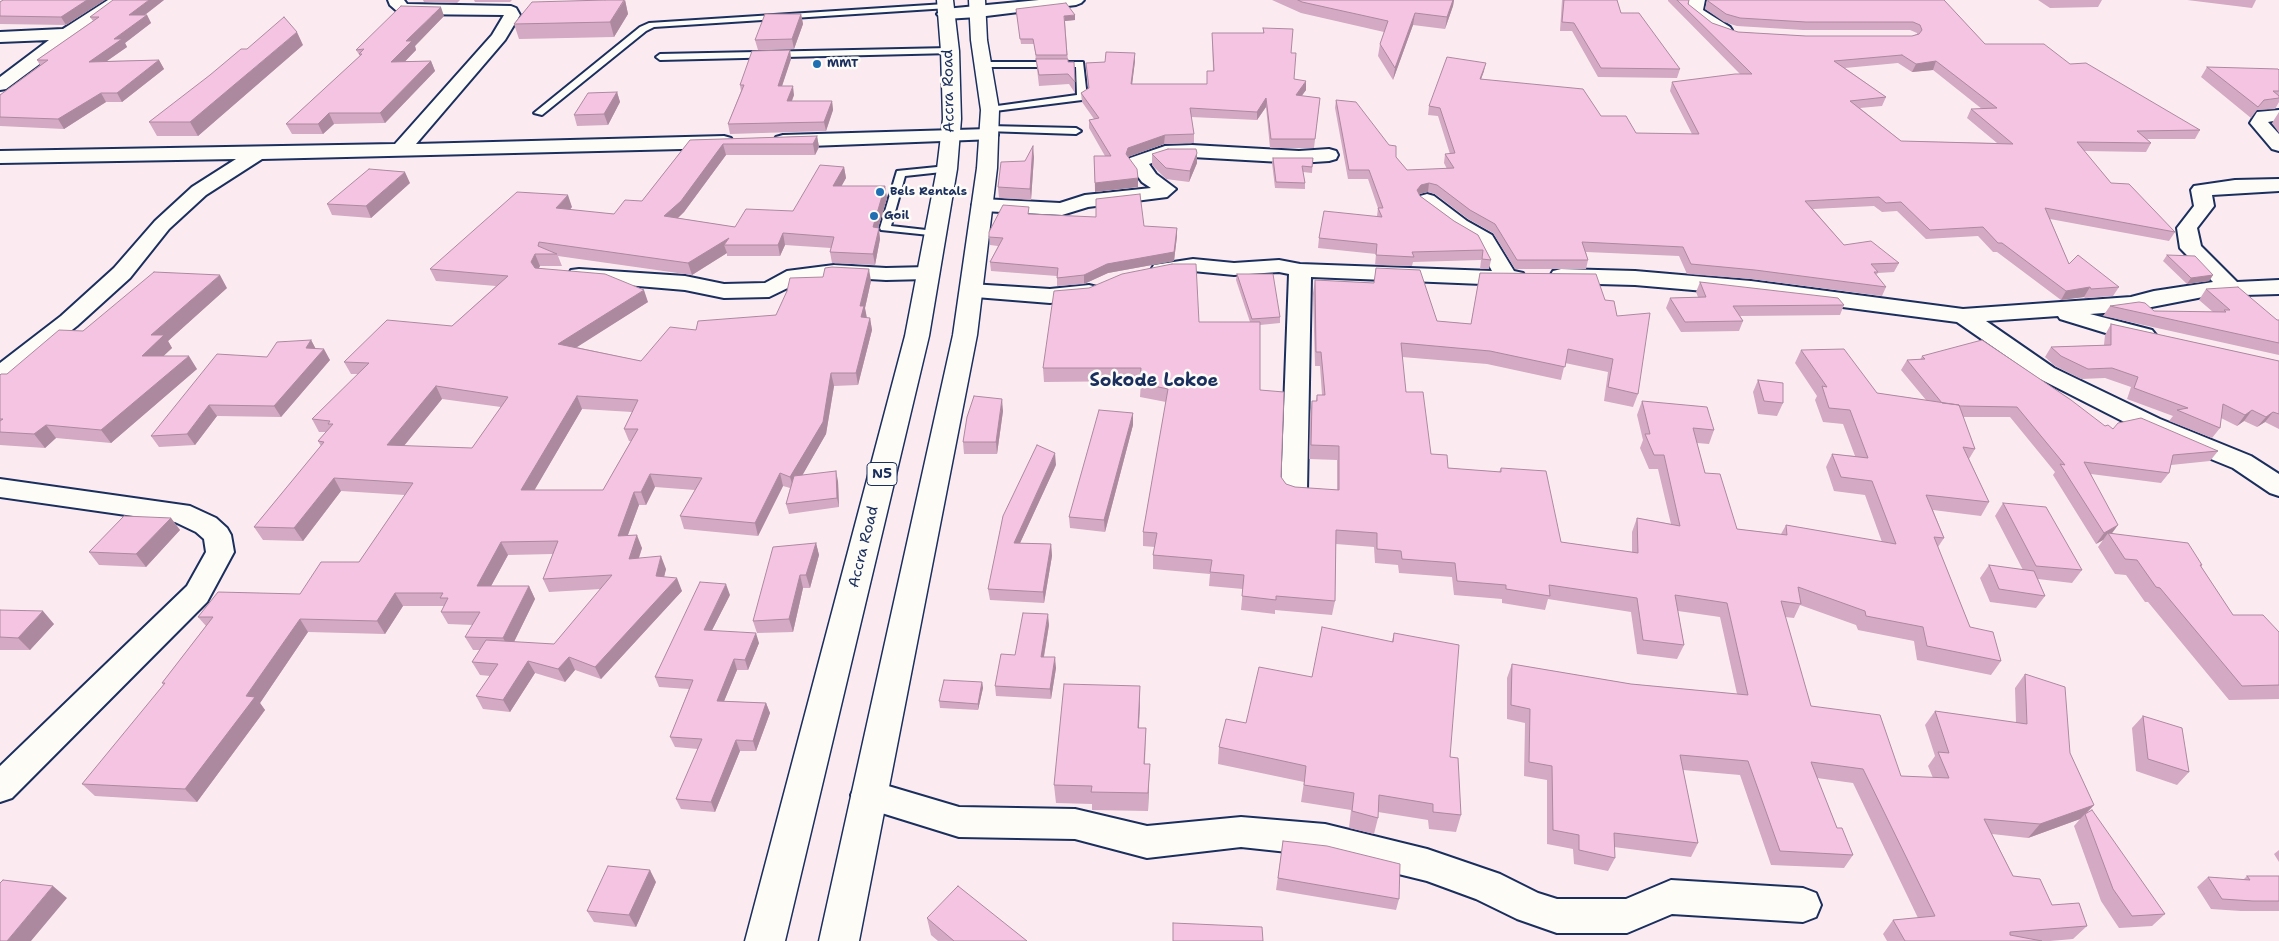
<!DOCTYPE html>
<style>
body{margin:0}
canvas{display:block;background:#fbebf1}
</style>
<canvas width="2279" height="941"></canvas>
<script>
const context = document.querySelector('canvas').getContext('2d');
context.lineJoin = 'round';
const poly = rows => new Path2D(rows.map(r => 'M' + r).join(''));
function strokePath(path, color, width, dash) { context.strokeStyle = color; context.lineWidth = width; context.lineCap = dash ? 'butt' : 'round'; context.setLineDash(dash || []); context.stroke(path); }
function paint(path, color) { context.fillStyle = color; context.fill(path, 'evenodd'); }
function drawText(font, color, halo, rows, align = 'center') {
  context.font = font + ' "Shantell Sans",sans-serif'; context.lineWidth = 5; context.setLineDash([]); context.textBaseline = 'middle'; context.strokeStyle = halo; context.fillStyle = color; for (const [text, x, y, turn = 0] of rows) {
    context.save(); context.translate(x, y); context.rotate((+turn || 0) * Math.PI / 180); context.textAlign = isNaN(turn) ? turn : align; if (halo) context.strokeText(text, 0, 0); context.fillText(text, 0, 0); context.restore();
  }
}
const service = poly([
 [945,4,948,4,948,8,654,27,646,31,542,115,534,113,640,27,649,23,945,4],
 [950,48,954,51,953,53,660,60,656,57,660,54,950,48],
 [980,62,1083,62,1087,97,1082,100,987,112,987,108,990,107,1077,95,1076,67,983,67,979,64,980,62],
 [989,126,1076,128,1081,131,1076,134,986,131,984,129,989,126],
 [947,166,952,169,951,171,905,176,891,226,935,231,940,234,939,236,881,230,880,228,897,171,947,166]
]);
const minor = poly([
 [108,0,126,0,6,89,0,90,0,77,49,40,0,42,0,32,63,29,108,0],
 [388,0,404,0,407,4,511,6,516,8,520,15,505,40,416,144,724,136,731,138,733,142,731,146,724,148,262,159,206,195,169,229,130,278,77,326,8,380,0,382,0,363,61,316,114,268,155,221,192,187,236,159,0,163,0,151,395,144,492,35,504,15,403,14,398,12,390,5,388,0],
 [1039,0,1084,0,1081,3,1076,5,978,17,945,19,940,17,937,14,940,11,945,9,1039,0],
 [1689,0,1705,0,1703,10,1730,27,1732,30,1730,33,1724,35,1711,30,1690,14,1687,11,1689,0],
 [2279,110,2279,120,2268,122,2279,134,2279,151,2272,149,2250,123,2257,112,2279,110],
 [989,129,995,131,998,135,995,139,783,147,776,145,774,141,776,137,783,135,989,129],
 [1192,145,1299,151,1329,149,1336,151,1338,155,1336,159,1329,161,1299,163,1192,157,1167,158,1149,164,1156,174,1176,189,1167,197,1088,207,1062,215,982,211,975,209,972,205,975,201,982,199,1060,203,1085,195,1151,188,1142,182,1130,166,1128,162,1130,158,1165,146,1192,145],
 [2279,179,2279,191,2212,195,2214,206,2197,228,2201,246,2237,282,2279,280,2279,294,2208,296,2131,311,2090,314,2152,330,2156,335,2152,340,2144,342,2109,334,2060,319,2058,316,1986,321,2054,368,2160,419,2251,456,2279,474,2279,496,2270,493,2233,468,2142,431,2038,378,1957,322,1751,295,1635,285,1561,283,1553,281,1550,276,1553,271,1561,269,1635,271,1751,281,1963,309,2131,297,2154,291,2213,282,2180,248,2177,228,2194,206,2191,190,2194,186,2235,180,2279,179],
 [1427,194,1434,196,1467,221,1492,235,1514,271,1523,273,1526,278,1523,283,1507,285,1311,277,1307,490,1303,496,1294,499,1285,496,1281,490,1289,274,1279,272,1234,275,1193,271,1162,276,1154,275,1151,270,1154,265,1193,259,1234,263,1279,260,1300,264,1492,271,1477,243,1453,229,1420,204,1417,200,1420,196,1427,194],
 [834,265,886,268,928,267,936,268,939,273,936,278,928,279,886,280,834,277,800,282,769,297,724,298,685,290,579,281,571,280,568,275,571,270,579,269,685,276,724,284,765,283,787,271,834,265],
 [971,284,1050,289,1089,285,1097,287,1100,292,1097,297,1089,299,1050,303,963,296,960,291,963,286,971,284],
 [0,479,190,506,216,518,227,528,231,535,234,552,207,602,12,798,0,802,0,766,187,586,206,552,204,539,196,532,175,522,0,497,0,479],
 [868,780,959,807,1075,809,1147,826,1241,817,1325,824,1427,849,1500,874,1538,893,1557,899,1626,899,1671,880,1803,888,1816,893,1821,905,1816,917,1803,922,1672,914,1627,933,1557,933,1517,919,1476,899,1427,881,1325,856,1241,847,1147,858,1075,839,959,837,856,805,851,795,856,785,868,780]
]);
const primary = poly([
 [937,0,953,0,959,51,961,119,957,169,929,336,785,941,745,941,905,336,937,169,943,119,941,51,937,0],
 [969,0,985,0,987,40,999,110,997,168,977,335,859,941,819,941,953,335,977,168,981,110,971,40,969,0]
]);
const wall = poly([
 [3,0,105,0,66,25,0,24,0,2],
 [164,0,145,15,147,15,151,23,125,43,127,47,107,61,159,60,164,69,122,102,106,102,64,129,0,126,0,95,40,65,37,60,93,21,90,17],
 [423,0,460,0,457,3,424,2],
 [474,0,512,0,510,2,475,2],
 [625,0,628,14,614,37,519,39,514,24],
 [1272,0,1454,0,1453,6,1445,29,1413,25,1393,80,1378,56,1380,44,1384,32,1301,13],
 [1562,0,1617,0,1621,13,1680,69,1677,78,1598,77,1572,31,1560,31],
 [1668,0,1689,0,1688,4,1712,23,1738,32,1806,36,1912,36,1917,34,1917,33,1910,30,1803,30,1737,26,1724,22,1705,9,1707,0,1944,0,1985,44,2070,64,2200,130,2195,139,2147,139,2151,143,2146,152,2084,151,2111,183,2175,232,2169,241,2050,219,2069,264,2119,287,2113,296,2085,298,2084,297,2061,300,1997,252,1993,252,1978,236,1926,239,1897,211,1882,212,1874,206,1813,209,1844,245,1899,263,1894,272,1878,273,1876,275,1886,287,1882,296,1751,279,1687,274,1679,256,1586,252,1588,260,1586,269,1515,269,1493,233,1468,219,1435,194,1428,192,1419,194,1420,196,1454,221,1478,235,1491,260,1489,269,1480,269,1481,260,1413,262,1412,266,1375,265,1376,254,1318,248,1319,238,1377,216,1378,208,1368,179,1348,179,1335,108,1336,100,1396,157,1407,170,1447,169,1444,163,1445,154,1450,154,1438,116,1428,115,1429,106,1484,71,1481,79,1601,116,1636,133,1692,134,1670,91,1672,82,1740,74,1668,1],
 [1898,63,1912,72,1933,70,1982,109,1971,109,1967,118,1997,143,1901,141,1860,108,1882,106,1886,97,1845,68],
 [2038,0,2102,0,2098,7,2050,8],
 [2187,0,2256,0,2252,8],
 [1016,9,1075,20,1065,21,1068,62,1074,62,1075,93,1069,84,1039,86,1036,60,1034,44,1021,44],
 [801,14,803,24,794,49,758,50,755,40],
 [444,16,415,46,416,50,405,61,431,61,435,71,385,123,334,124,323,134,292,134,286,124,360,56,356,50],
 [1263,28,1291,53,1294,79,1306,90,1301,96,1320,98,1314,148,1270,148,1266,107,1257,120,1191,117,1194,134,1194,143,1164,144,1128,157,1138,178,1138,187,1095,192,1094,156,1105,156,1089,128,1089,120,1094,119,1082,102,1081,93,1088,89,1086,63,1105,62,1135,53,1135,61,1132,84,1207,84,1213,71,1212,33,1263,33],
 [303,45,198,136,157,136,149,122],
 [790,50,791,59,782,86,794,95,792,101,832,101,833,110,826,131,730,134,728,124,741,91,740,85],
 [2207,67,2279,70,2279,102,2275,109,2257,110,2251,118,2201,77],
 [617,92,620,102,608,125,577,126,574,115],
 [2279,112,2279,133,2272,123],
 [817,136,819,147,815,155,726,155,684,212,678,218,735,227,793,211,844,167,846,178,841,186,885,186,887,198,878,228,880,239,875,265,832,263,830,252,831,248,785,245,780,256,727,256,727,253,692,275,558,256,562,266,540,266,539,268,648,302,576,347,641,361,696,330,776,315,871,281,865,308,866,318,870,318,872,330,858,385,834,386,826,434,802,475,838,481,839,507,789,514,786,504,790,488,783,486,758,536,684,529,680,516,695,490,655,487,646,505,639,505,628,535,642,548,639,558,666,569,664,577,682,591,601,679,575,670,565,682,535,673,510,712,483,709,476,696,490,676,480,675,472,662,480,650,473,650,465,637,473,625,448,624,441,612,444,606,403,606,385,634,308,632,260,703,265,710,197,802,95,796,82,784,164,685,162,683,206,626,198,617,300,594,359,562,405,495,341,491,303,541,263,540,254,527,321,446,318,441,326,432,319,432,312,419,358,374,351,374,344,362,452,326,496,286,436,281,430,269,572,207,570,210,614,214,642,201,690,140],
 [442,399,501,407,472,448,404,446],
 [582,409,632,412,624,429,629,441,631,441,603,490,534,490],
 [553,554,543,579,549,592,601,589,554,644,514,642,535,599,529,586,491,586,508,555],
 [1197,153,1197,163,1189,182,1166,179,1152,165,1152,154],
 [1034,157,1031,200,999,198,998,187,1025,161],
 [1273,158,1313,158,1312,173,1303,172,1305,183,1305,189,1275,188,1272,163],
 [410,183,371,218,332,215,327,204],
 [1030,214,1144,226,1177,236,1174,261,1108,273,1084,284,1057,286,1057,276,991,271,990,262,998,246,990,245,989,237],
 [2167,255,2213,275,2209,281,2187,284,2163,261],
 [1376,268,1437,321,1471,324,1480,273,1605,300,1617,316,1638,394,1633,407,1604,401,1608,372,1565,363,1561,380,1487,364,1402,357,1406,392,1431,454,1448,468,1499,472,1501,468,1561,542,1632,552,1632,532,1637,518,1671,524,1658,469,1649,469,1640,448,1643,440,1637,415,1642,401,1714,430,1709,444,1697,443,1705,473,1737,529,1781,534,1786,525,1882,542,1865,495,1834,491,1826,467,1832,454,1855,456,1843,424,1823,422,1815,400,1817,396,1795,363,1801,350,1877,393,1926,400,1901,370,1907,360,1920,360,1922,356,2105,426,2113,429,2218,451,2210,461,2171,465,2169,473,2161,483,2091,474,2112,533,2202,565,2201,567,2233,615,2279,632,2279,699,2229,700,2148,602,2145,602,2126,575,2115,574,2098,547,2103,540,2096,544,2053,475,2055,472,2010,417,1963,417,1975,449,1969,459,1989,502,1981,516,1933,510,1944,538,1938,547,1970,627,2001,661,1991,675,1917,660,1914,641,1858,630,1856,625,1800,605,1794,618,1785,617,1811,706,1901,776,1933,778,1928,766,1935,756,1925,725,1935,711,2016,723,2015,688,2025,674,2070,753,2094,805,2087,813,2165,914,2152,926,2119,928,2101,901,2074,826,2080,819,2028,838,1992,834,2013,876,2052,905,2087,926,2073,939,2050,941,1887,941,1883,934,1893,920,1918,918,1853,783,1817,778,1837,828,1853,855,1844,868,1771,865,1740,775,1683,770,1698,843,1691,857,1614,847,1615,858,1608,871,1574,864,1573,849,1547,844,1547,780,1524,776,1525,723,1507,719,1507,678,1512,664,1631,684,1737,694,1720,617,1678,611,1684,645,1677,659,1637,654,1631,612,1548,599,1545,610,1502,603,1502,599,1454,595,1452,577,1399,573,1398,565,1375,563,1374,547,1336,544,1335,601,1332,615,1275,610,1275,614,1241,610,1243,589,1209,586,1210,574,1153,569,1153,555,1155,547,1143,546,1143,532,1166,402,1140,397,1141,381,1044,382,1043,368,1199,322,1250,322,1236,280,1237,274,1280,317,1280,323,1260,325,1260,390,1281,477,1286,484,1295,487,1337,490,1337,460,1309,459,1310,415,1312,401,1316,401,1317,395,1322,395,1320,366,1315,366,1313,293,1315,280,1374,283],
 [1700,282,1844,305,1840,315,1740,316,1743,321,1739,331,1681,332,1666,308,1670,298,1698,297,1696,292],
 [227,288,168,341,172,348,163,356,197,369,111,443,56,438,45,448,0,445,0,375,7,374,83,331],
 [2206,289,2277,320,2279,320,2279,355,2103,316,2110,306,2154,311,2213,312,2199,300],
 [2111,324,2279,361,2279,429,2265,422,2257,427,2244,421,2237,426,2221,418,2220,428,2212,438,2169,421,2173,416,2127,399,2131,387,2105,378,2081,379,2055,366,2045,357,2051,347,2104,345,2105,335],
 [311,340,315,348,330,360,281,417,217,416,195,445,159,447,151,436,267,357],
 [1758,380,1783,403,1777,416,1758,414,1753,392],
 [1003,411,997,454,964,454,963,442],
 [1133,413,1133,425,1105,532,1070,528,1069,517],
 [1056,465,1020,543,1051,544,1052,556,1044,603,990,600,988,589],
 [2003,503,2082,570,2072,583,2038,579,2045,596,2036,608,1990,602,1980,578,1989,565,2023,570,1995,516],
 [171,518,180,530,146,567,99,565,89,552],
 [816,543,819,555,810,588,803,588,793,632,757,633,753,621],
 [730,595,712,630,759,643,748,670,737,670,724,701,766,703,770,713,756,751,740,751,715,812,681,809,676,799,698,749,675,747,670,737,689,689,659,687,655,677],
 [0,610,54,624,30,650,0,650],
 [1049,625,1044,657,1056,668,1051,699,996,696,995,686,1015,655],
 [1394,633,1450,757,1461,815,1456,832,1429,829,1428,820,1378,812,1378,818,1374,834,1349,828,1351,810,1301,802,1304,782,1218,764,1219,747,1246,723,1312,677,1392,641],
 [982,682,983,688,978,710,940,708,939,701],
 [1140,686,1139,728,1146,728,1145,764,1149,782,1148,811,1092,810,1092,804,1056,803,1054,785],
 [2143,716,2189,772,2177,785,2136,771,2132,728],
 [1283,841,1399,899,1396,910,1276,890],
 [2279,850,2279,862,2274,854],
 [2247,876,2279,876,2279,911,2241,911,2211,909,2197,887,2208,877,2243,880],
 [656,882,636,927,594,922,587,911],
 [927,918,1027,941,938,941,931,935]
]);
const shadedWall = poly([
 [87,0,105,0,66,25,61,17],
 [149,0,164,0,133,24,129,15],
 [625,0,628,14,614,37,610,22],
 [1452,0,1454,0,1453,6,1445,29,1447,17],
 [441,7,444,16,415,46,416,50,395,72,391,62,406,41],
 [1415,13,1413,25,1393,80,1395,68],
 [801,14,803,24,794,49,792,39],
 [147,15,151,23,125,43,127,47,94,70,89,62,114,39],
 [1075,15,1075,20,1065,21,1064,16],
 [297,32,303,45,198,136,190,122],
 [790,50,791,59,779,95,778,86],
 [1135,53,1135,61,1131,93,1131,84],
 [159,60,164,69,122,102,117,93],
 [431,61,435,71,385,123,380,113],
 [1936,61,1933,70,1912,72,1916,64],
 [1486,63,1484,71,1478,87,1480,79],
 [1306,81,1306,90,1296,104,1296,95],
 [793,86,794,95,788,110,787,101],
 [617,92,620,102,608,125,604,114],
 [101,93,106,102,64,129,58,119],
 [1266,98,1266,107,1257,120,1257,112],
 [832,101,833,110,826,131,824,122],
 [329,113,334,124,323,134,318,124],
 [1165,135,1164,144,1128,157,1126,154,1128,148],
 [817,136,819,147,815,155,813,144],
 [723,144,726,155,684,212,667,228,664,216],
 [1033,146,1034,157,1031,200,1030,189],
 [1197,153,1197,163,1189,182,1190,171],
 [844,167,846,178,835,198,833,186],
 [405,172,410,183,371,218,366,206],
 [1138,178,1138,187,1095,192,1095,183],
 [1429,183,1428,192,1419,194,1417,190,1421,185],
 [885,186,887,198,875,239,873,227],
 [568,195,572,207,560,220,556,208],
 [879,228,880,239,875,265,873,254],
 [1177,228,1177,236,1174,261,1108,273,1084,284,1084,275],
 [783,233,785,245,780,256,778,245],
 [729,238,724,245,727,253,692,275,688,263],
 [535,254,540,266,535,274,531,262],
 [869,269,871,281,865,308,867,318,861,317,860,306],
 [220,275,227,288,168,341,172,348,150,369,142,356,151,335],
 [2213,275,2209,281,2187,284,2191,278],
 [2090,287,2084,297,2061,300,2066,291],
 [644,290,648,302,563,356,558,344],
 [870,318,872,330,858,385,856,373],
 [311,340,317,351,306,348],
 [324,349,330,360,281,417,274,406],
 [189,356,197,369,111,443,101,430],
 [831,373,834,386,826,434,794,490,790,477],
 [436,386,442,399,394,458,387,445],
 [577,396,582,409,527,503,521,490],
 [1002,399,1003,411,997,454,996,442],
 [209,405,217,416,195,445,187,434],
 [2252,410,2244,421,2237,426,2245,415],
 [2273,412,2265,422,2257,427,2266,417],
 [1133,413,1133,425,1105,532,1104,520],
 [46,425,56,438,45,448,34,434],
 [1055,453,1056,465,1015,554,1014,543],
 [836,471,838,481,839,507,837,498],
 [780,473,783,486,758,536,755,523],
 [650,474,655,487,646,505,641,492],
 [334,478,341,491,303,541,294,528],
 [634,492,639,505,623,548,618,536],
 [171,518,180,530,146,567,136,554],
 [2118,525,2110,536,2108,533,2103,540,2096,544,2104,533],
 [637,535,642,548,634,572,629,559],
 [501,542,508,555,484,599,477,586],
 [816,543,819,555,810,588,806,575],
 [1051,544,1052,556,1044,603,1043,592],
 [661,556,666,569,661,589,656,576],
 [800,575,803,588,793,632,789,619],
 [677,578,682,591,601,679,595,667],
 [726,584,730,595,707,640,704,630],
 [529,586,535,599,510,650,503,638],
 [395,593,403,606,385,634,377,621],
 [43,611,54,624,30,650,18,638],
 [1048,614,1049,625,1042,667,1041,657],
 [300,619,308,632,260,703,265,710,197,802,185,789,246,696],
 [756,633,759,643,748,670,745,660],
 [569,657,575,670,565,682,558,669],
 [1055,657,1056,668,1051,699,1050,689],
 [734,659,737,670,720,711,717,701],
 [528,661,535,673,510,712,503,700],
 [982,682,983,688,978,710,978,704],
 [1140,686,1140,704,1138,746,1138,728],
 [766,703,770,713,756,751,753,741],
 [736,740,740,751,715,812,711,802],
 [1150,764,1149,782,1148,811,1148,793],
 [2094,805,2080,819,2028,838,2040,824],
 [650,870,656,882,636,927,629,915],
 [53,886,67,898,31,941,7,941]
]);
const building = poly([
 [3,0,87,0,61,17,0,16,0,2,3,0],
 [113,0,149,0,129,15,147,15,114,39,122,39,89,62,159,60,117,93,101,93,58,119,0,117,0,95,48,60,37,60,99,17,90,17,113,0],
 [605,0,624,0,610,22,514,24,532,2,605,0],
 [1298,0,1453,0,1447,17,1415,13,1395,68,1380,44,1388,21,1302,2,1298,0],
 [1564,0,1617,0,1621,13,1639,13,1680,69,1601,68,1574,23,1562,22,1564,0],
 [1677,0,1689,0,1688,4,1712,23,1738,32,1806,36,1912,36,1919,34,1922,30,1920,25,1913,22,1806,22,1740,18,1726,14,1708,1,1708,0,1944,0,1985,44,2044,44,2070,64,2086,63,2200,130,2137,131,2151,143,2077,142,2111,183,2129,184,2175,232,2045,208,2069,264,2078,255,2119,287,2091,289,2090,287,2066,291,2002,243,1998,243,1983,227,1930,230,1901,202,1886,203,1879,197,1805,201,1844,245,1871,241,1899,263,1871,264,1878,272,1874,272,1886,287,1755,270,1691,264,1683,247,1582,242,1588,260,1517,260,1495,224,1470,210,1437,185,1429,183,1421,185,1417,190,1420,196,1454,221,1478,235,1491,260,1482,259,1483,250,1412,252,1414,257,1376,255,1377,244,1319,238,1324,211,1382,217,1378,208,1383,208,1369,170,1349,170,1336,100,1356,102,1389,145,1396,146,1396,157,1407,170,1454,168,1445,154,1455,153,1440,108,1429,106,1447,57,1486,63,1480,79,1583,89,1601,116,1626,116,1636,133,1699,134,1672,82,1735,74,1752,74,1677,0],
 [1902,55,1916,64,1936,61,1997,108,1971,109,2013,144,1901,141,1850,101,1886,97,1834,61,1902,55],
 [1066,3,1075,15,1064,16,1067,55,1036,55,1033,39,1020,39,1016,9,1066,3],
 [401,6,441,7,406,41,412,41,391,62,431,61,380,113,329,113,318,124,286,124,362,54,359,54,364,49,356,50,401,6],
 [765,14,801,14,792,39,755,40,765,14],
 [284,17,297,32,190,122,149,122,210,75,241,49,247,49,284,17],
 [1263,28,1293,29,1291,53,1296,53,1294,79,1306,81,1296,95,1320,98,1315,139,1271,139,1266,98,1257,112,1190,108,1194,134,1165,135,1128,148,1126,154,1137,169,1138,178,1095,183,1094,156,1111,156,1089,120,1099,118,1081,93,1089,88,1086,63,1105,62,1106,52,1135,53,1131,84,1207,84,1207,71,1214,71,1212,33,1264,33,1263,28],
 [790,50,778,86,793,86,787,101,832,101,824,122,728,124,744,85,740,85,752,51,790,50],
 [1036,59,1068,59,1068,62,1074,62,1075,82,1068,74,1039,75,1036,59],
 [2207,67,2278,69,2279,70,2279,91,2273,91,2279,96,2279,98,2264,100,2258,107,2207,67],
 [617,92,604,114,574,115,588,93,617,92],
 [817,136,813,144,723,144,681,201,664,216,735,227,746,209,793,211,820,165,844,167,833,186,885,186,873,227,879,228,873,254,830,252,834,237,783,233,778,245,724,245,729,238,688,263,539,242,538,246,557,254,535,254,531,262,535,268,605,274,644,290,558,344,641,361,670,327,696,330,698,321,776,315,787,291,790,278,823,277,825,268,832,267,869,269,860,306,864,306,861,317,870,318,856,373,831,373,823,422,790,477,780,473,755,523,680,516,702,478,650,474,641,492,634,492,618,536,637,535,629,559,661,556,656,576,677,578,595,667,569,657,558,669,528,661,503,700,476,696,498,664,472,662,486,640,554,644,612,575,543,579,558,541,501,542,477,586,529,586,503,638,465,637,480,612,441,612,448,598,440,598,443,593,395,593,377,621,300,619,246,696,255,697,185,789,82,784,165,683,162,683,213,617,198,617,218,592,300,594,321,562,359,562,413,483,334,478,294,528,254,527,324,442,318,441,333,424,328,424,330,421,312,419,369,363,344,362,387,320,452,326,508,276,430,269,517,192,568,195,556,208,614,214,625,200,642,201,690,140,817,136],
 [436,386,508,397,472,448,387,445,436,386],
 [577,396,638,400,624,429,638,429,603,490,521,490,577,396],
 [1033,146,1030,189,998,187,1001,162,1025,161,1033,146],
 [1168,149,1196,149,1197,153,1190,171,1166,168,1152,154,1168,149],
 [1273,158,1313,158,1312,167,1302,166,1305,183,1276,182,1273,158],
 [369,169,405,172,366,206,327,204,369,169],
 [1140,194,1144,226,1177,228,1174,252,1107,264,1084,275,1057,278,1058,268,990,262,1003,238,989,237,989,232,1003,205,1029,207,1028,214,1096,217,1096,199,1140,194],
 [2167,255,2195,256,2213,275,2191,278,2167,255],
 [1172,264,1196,264,1199,322,1260,322,1260,390,1284,392,1281,477,1286,484,1295,487,1339,490,1339,446,1311,445,1312,401,1317,401,1317,395,1325,395,1321,352,1316,352,1315,280,1374,283,1376,268,1420,270,1437,321,1471,324,1480,273,1596,274,1605,300,1614,301,1617,316,1650,313,1638,394,1608,387,1613,359,1568,349,1565,367,1490,351,1401,343,1406,392,1423,392,1431,454,1447,455,1448,468,1501,472,1501,468,1546,471,1561,542,1638,553,1637,518,1680,526,1664,455,1654,455,1645,434,1650,434,1642,401,1707,407,1714,430,1693,428,1705,473,1720,474,1737,529,1787,535,1786,525,1896,544,1872,481,1841,477,1832,454,1868,458,1850,410,1829,408,1822,386,1827,387,1801,350,1844,349,1877,393,1959,405,1975,449,1963,447,1989,502,1926,495,1944,538,1934,537,1970,627,1993,632,2001,661,1927,646,1923,627,1866,616,1865,611,1798,587,1801,604,1781,601,1811,706,1880,715,1901,776,1949,778,1938,752,1949,753,1935,711,2027,724,2025,674,2065,687,2070,753,2094,805,2040,824,1984,819,2013,876,2040,879,2052,905,2079,903,2087,926,2010,932,2010,935,2042,941,1905,941,1893,920,1935,916,1863,769,1811,762,1837,828,1842,828,1853,855,1780,851,1748,761,1680,755,1698,843,1614,833,1615,858,1579,850,1579,835,1553,830,1552,766,1529,762,1530,709,1511,705,1512,664,1631,684,1748,695,1727,603,1675,595,1684,645,1643,640,1637,598,1549,585,1550,596,1506,589,1506,585,1457,581,1455,563,1402,559,1401,551,1377,549,1377,533,1336,530,1335,601,1276,596,1276,600,1242,596,1244,575,1210,572,1212,560,1153,555,1157,533,1143,532,1168,389,1140,383,1141,368,1043,368,1054,291,1089,288,1122,274,1172,264],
 [154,272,220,275,151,335,164,335,142,356,189,356,101,430,46,425,34,434,0,432,0,421,3,419,0,419,0,375,1,374,7,374,59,330,83,331,154,272],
 [1237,274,1273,274,1280,317,1252,319,1237,274],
 [1700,282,1838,298,1844,305,1733,306,1743,321,1685,322,1670,298,1706,297,1700,282],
 [2238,287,2277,320,2279,320,2279,343,2110,306,2139,302,2145,303,2154,311,2226,312,2224,310,2230,310,2206,289,2238,287],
 [2111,324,2279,361,2279,414,2273,412,2266,417,2252,410,2245,415,2223,404,2220,428,2177,410,2188,408,2134,388,2138,377,2112,368,2088,369,2061,356,2051,347,2111,345,2111,324],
 [311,340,306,348,324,349,274,406,209,405,187,434,151,436,217,354,267,357,277,342,311,340],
 [1982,340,2071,400,2105,426,2108,425,2113,429,2118,423,2141,418,2218,451,2173,455,2169,473,2084,462,2118,525,2104,533,2060,464,2065,465,2017,407,1959,406,1959,405,1942,403,1907,360,1925,359,1922,356,1982,340],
 [1758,380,1783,383,1783,403,1764,401,1758,380],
 [974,396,1002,399,996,442,963,442,967,417,974,396],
 [1099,410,1133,413,1104,520,1069,517,1099,410],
 [1037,445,1055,453,1014,543,1051,544,1043,592,988,589,1003,516,1037,445],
 [836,471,837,498,786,504,794,476,836,471],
 [2003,503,2046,507,2082,570,2036,566,2003,503],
 [124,516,171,518,136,554,89,552,124,516],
 [2108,533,2188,543,2202,565,2200,565,2233,615,2263,615,2279,632,2279,685,2242,686,2160,588,2156,587,2137,560,2125,559,2108,533],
 [816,543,806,575,800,575,789,619,753,621,773,547,816,543],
 [1989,565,2034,571,2045,596,1999,589,1989,565],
 [700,582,726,584,704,630,756,633,745,660,734,659,717,701,766,703,753,741,736,740,711,802,676,799,702,739,670,737,693,680,655,677,700,582],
 [0,610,43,611,18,638,0,637,0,610],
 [1023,613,1048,614,1041,657,1055,657,1050,689,995,686,1001,654,1015,655,1023,613],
 [1322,627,1393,642,1394,633,1459,645,1450,757,1458,758,1461,815,1433,812,1433,804,1379,795,1378,818,1352,811,1354,793,1304,785,1306,766,1219,747,1226,719,1246,723,1259,667,1312,677,1322,627],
 [944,680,982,682,978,704,939,701,944,680],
 [1064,684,1140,686,1138,728,1146,728,1144,764,1150,764,1148,793,1091,792,1092,786,1054,785,1064,684],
 [2143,716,2182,728,2189,772,2148,759,2143,716],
 [2092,810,2165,914,2132,916,2113,889,2085,814,2092,810],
 [1283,841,1327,846,1400,864,1399,899,1278,878,1283,841],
 [608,866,650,870,629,915,587,911,608,866],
 [2247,876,2279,876,2279,901,2253,901,2222,899,2208,877,2250,880,2247,876],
 [3,880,53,886,7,941,0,941,0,883,3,880],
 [958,886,1027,941,954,941,927,918,958,886],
 [1173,923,1262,927,1263,941,1173,941,1173,923]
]);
const markers = [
 [817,64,5,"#1f6fb2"],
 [880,192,5,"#1f6fb2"],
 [874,216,5,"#1f6fb2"]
];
const farPoinames = [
 ["MMT",827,64],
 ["Bels Rentals",890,192],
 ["Goil",884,216]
];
const shields = [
 [882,474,30]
];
const shieldNames = [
 ["N5",882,474]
];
const streetNames = [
 ["Accra Road",949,91,-91],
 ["Accra Road",864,547,-76]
];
const quarterNames = [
 ["Sokode Lokoe",1154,381]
];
strokePath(service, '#1b2f5e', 4);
strokePath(minor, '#1b2f5e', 4);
strokePath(primary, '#1b2f5e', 3);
paint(service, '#fdfcf7');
paint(minor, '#fdfcf7');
paint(primary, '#fdfcf7');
paint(wall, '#d4a9c3');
paint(shadedWall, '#ac899f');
paint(building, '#f6c4e3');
strokePath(building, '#ac899f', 1);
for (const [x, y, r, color] of markers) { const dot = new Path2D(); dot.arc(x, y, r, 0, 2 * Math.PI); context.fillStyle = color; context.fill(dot); strokePath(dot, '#fdfcf7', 2); }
drawText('bold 12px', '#1b2f5e', '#fdfcf7', farPoinames, 'left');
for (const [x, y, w] of shields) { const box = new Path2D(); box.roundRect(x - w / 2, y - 11.5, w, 23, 4); context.fillStyle = '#fdfcf7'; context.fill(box); strokePath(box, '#1b2f5e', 1); }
drawText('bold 14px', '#1b2f5e', null, shieldNames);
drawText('15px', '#1b2f5e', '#fdfcf7', streetNames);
drawText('bold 18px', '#1b2f5e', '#fdfcf7', quarterNames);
</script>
